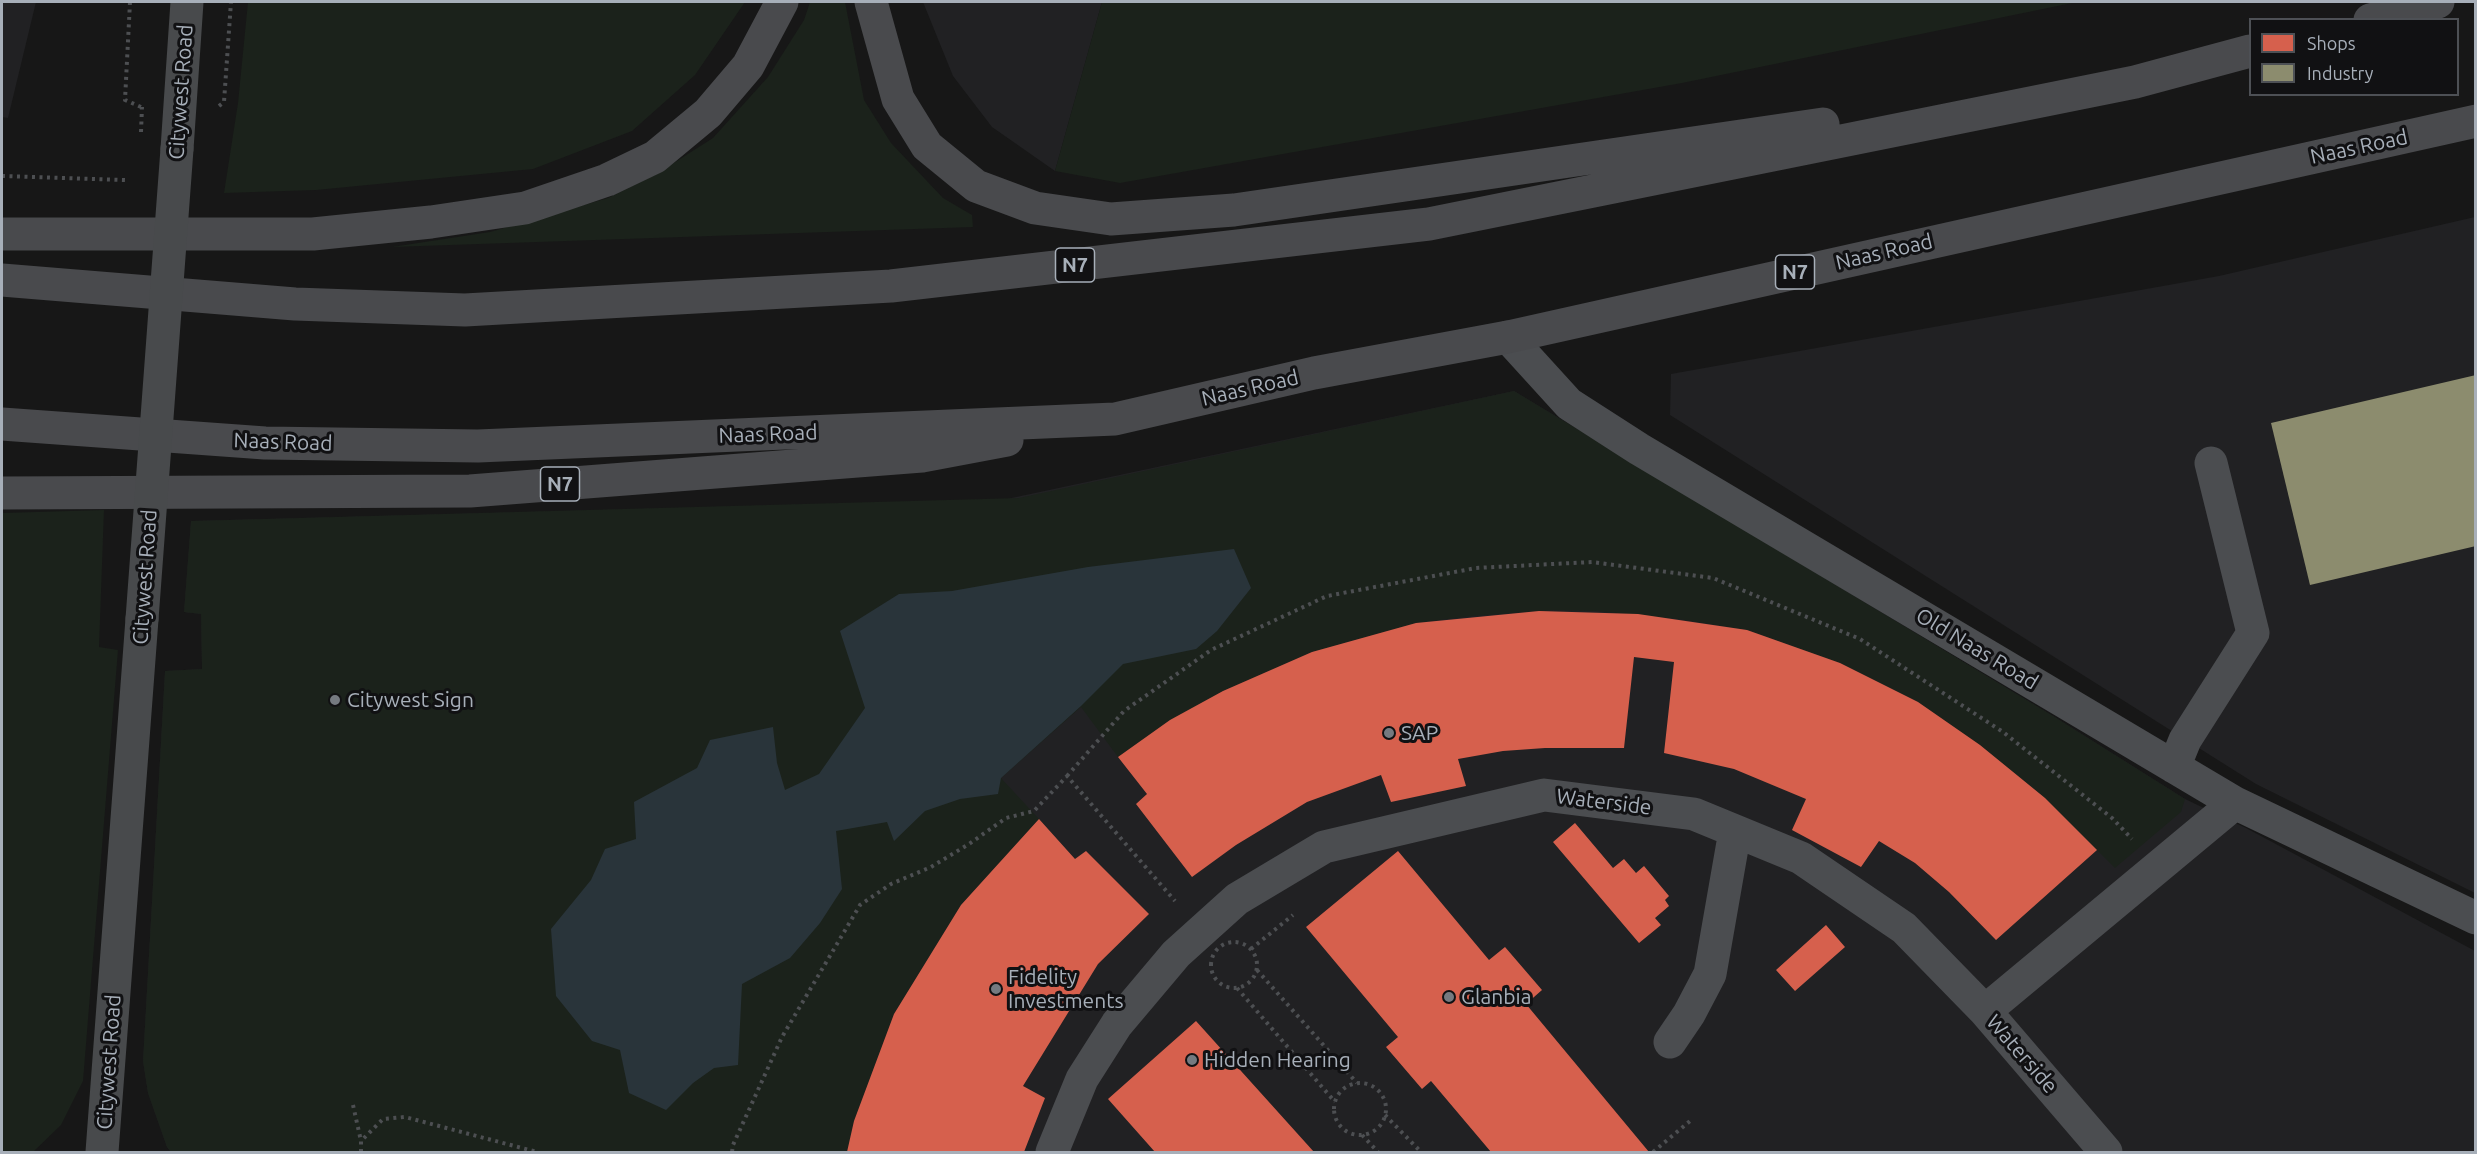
<!DOCTYPE html>
<style>
body{margin:0}
#map{position:relative;width:2477px;height:1154px;overflow:hidden;background:#171717;font-family:Ubuntu,sans-serif}
canvas{display:block}
.frame{position:absolute;inset:0;border:3px solid #a7afb9;pointer-events:none}
.legend{position:absolute;left:2249px;top:18px;width:210px;height:78px;box-sizing:border-box;background:#111113;border:2px solid #4d5055;margin:0;padding:8px 10px;list-style:none;font-size:18px;color:#a7afb9}
.legend li{display:flex;align-items:center;gap:12px;height:30px}
.legend b{width:30px;border:2px solid #4d5055}
</style>
<div id="map">
<canvas width="2477" height="1154"></canvas>
<div class="frame"></div>
<ul class="legend">
<li><b style="height:16px;background:#d6604d"></b>Shops</li>
<li><b style="height:16px;background:#8c8c6e"></b>Industry</li>
</ul>
</div>
<script>
const context = document.querySelector('canvas').getContext('2d');
context.lineJoin = 'round';
function paint(path, color) { context.fillStyle = color; context.fill(path, 'evenodd'); }
const poly = rows => new Path2D(rows.map(r => 'M' + r).join(''));
function strokePath(path, color, width, dash) { context.strokeStyle = color; context.lineWidth = width; context.lineCap = dash ? 'butt' : 'round'; context.setLineDash(dash || []); context.stroke(path); }
function drawText(font, color, halo, rows, align = 'center') {
  context.font = font + ' Ubuntu,sans-serif'; context.lineWidth = 6; context.setLineDash([]); context.textBaseline = 'middle'; context.strokeStyle = halo; context.fillStyle = color; for (const [text, x, y, turn = 0] of rows) {
    context.save(); context.translate(x, y); context.rotate((+turn || 0) * Math.PI / 180); context.textAlign = isNaN(turn) ? turn : align; if (halo) context.strokeText(text, 0, 0); context.fillText(text, 0, 0); context.restore();
  }
}
const built = poly([
 [2,2,36,2,8,118,2,117],
 [923,2,1102,2,1055,171,992,127,953,76],
 [2475,217,2475,893,2256,784,1670,415,1671,374,2219,276],
 [1514,391,2053,716,2185,799,2246,828,2475,951,2475,1152,171,1152,167,1147,148,1093,143,1061,165,671,202,669,201,614,184,612,191,521,1007,499]
]);
const green = poly([
 [248,2,745,2,695,75,632,131,533,169,316,190,224,193,238,103],
 [810,2,845,2,864,100,891,143,943,198,972,215,973,227,392,247,490,232,608,198,655,175,713,138,768,77,804,20],
 [1102,2,2077,2,1682,83,1120,183,1055,171],
 [1514,391,2053,716,2185,799,2181,812,2115,868,2045,798,1980,745,1918,702,1840,663,1747,630,1679,619,1596,611,1553,610,1471,616,1416,623,1312,652,1223,691,1118,757,1081,707,1001,778,1039,819,961,905,894,1014,854,1121,847,1152,171,1152,167,1147,148,1093,143,1061,165,671,202,669,201,614,184,612,191,521,1019,498],
 [104,510,99,647,118,650,83,1081,61,1125,33,1152,2,1152,2,513]
]);
const water = poly([
 [1234,549,1251,588,1217,631,1196,649,1123,664,1081,706,1001,778,998,794,960,799,925,811,894,841,887,822,836,831,842,889,820,923,790,958,742,984,738,1065,714,1068,693,1083,666,1110,629,1093,620,1050,592,1041,556,996,551,929,591,880,605,849,636,839,634,802,697,768,710,740,773,727,777,763,785,790,819,774,865,708,840,631,899,594,952,591,1088,567]
]);
const shops = poly([
 [1539,611,1638,614,1747,630,1840,663,1918,702,1980,745,2045,798,2097,850,1996,940,1949,892,1915,863,1879,841,1861,867,1792,830,1806,799,1734,769,1664,753,1674,662,1634,657,1624,748,1545,748,1503,751,1458,759,1466,786,1391,802,1381,775,1307,802,1236,845,1192,877,1136,804,1147,794,1118,757,1170,720,1223,691,1312,652,1416,623],
 [1039,819,1075,859,1086,851,1149,914,1098,964,1023,1086,1045,1098,1024,1152,847,1152,854,1121,894,1014,961,905],
 [1575,823,1613,868,1624,859,1636,873,1644,866,1669,896,1665,900,1669,906,1655,918,1661,925,1639,943,1553,842],
 [1398,851,1489,960,1505,947,1542,990,1526,1004,1649,1152,1491,1152,1431,1081,1422,1089,1386,1047,1398,1037,1306,927],
 [1826,925,1845,947,1795,991,1776,970],
 [1196,1021,1314,1152,1155,1152,1108,1099]
]);
const industry = poly([
 [2476,375,2476,546,2310,585,2271,423]
]);
const path = poly([
 [130,2,125,100,141,107],
 [219,106,224,102,231,2],
 [2,176,125,180],
 [1067,776,1124,711,1211,650,1327,596,1476,568,1592,562,1713,578,1860,639,2003,732,2112,818,2132,839],
 '1211 965a23 23 0 1 1 46 0a23 23 0 1 1-46 0Z',
 [1251,949,1293,915],
 [1257,970,1357,1083],
 [1237,988,1335,1102],
 '1334 1109a26 26 0 1 1 52 0a26 26 0 1 1-52 0Z',
 [353,1105,361,1141],
 [1385,1115,1421,1152],
 [1362,1135,1378,1152],
 [361,1152,361,1141,383,1119,405,1117,537,1152],
 [732,1152,733,1145,782,1037,860,905,891,884,931,867,969,844,1006,818,1034,811,1067,776,1175,901],
 [1653,1152,1690,1121]
]);
const minor = poly([
 [1508,337,1569,404,1639,449,2235,803,2476,918],
 [2174,767,2185,740,2253,633,2211,463],
 [1985,1011,2235,803],
 [1670,1042,1689,1014,1710,974,1735,831],
 [1052,1152,1082,1079,1117,1024,1176,954,1237,899,1324,847,1544,795,1694,814,1801,858,1904,928,1985,1011,2106,1152]
]);
const major = poly([
 [177,149,187,2],
 [102,1152,142,619]
]);
const highway = poly([
 [871,2,898,99,927,146,976,186,1035,208,1111,219,1234,210,1823,124],
 [2370,20,2438,2],
 [2,234,313,234,431,222,525,208,607,180,655,157,708,113,748,66,782,2],
 [2,280,295,304,465,310,891,286,1429,224,2135,82,2250,51],
 [2,424,265,443,478,446,1115,419,1314,373,1508,337,2476,121],
 [2,493,470,491,922,456,1007,440]
]);
const pathBridge = poly([
 [141,132,142,107]
]);
const majorBridge = poly([
 [142,619,177,149]
]);
const markers = [
 [335,700,6,"#757a80"],
 [1389,733,6,"#757a80"],
 [996,989,6,"#757a80"],
 [1449,997,6,"#757a80"],
 [1192,1060,6,"#757a80"]
];
const shields = [
 [1075,265,39],
 [1795,272,39],
 [560,484,39]
];
const shieldNames = [
 ["N7",1075,265],
 ["N7",1795,272],
 ["N7",560,484]
];
const streetNames = [
 ["Citywest Road",181,92,-86],
 ["Naas Road",2359,147,-12],
 ["Naas Road",1884,252,-13],
 ["Naas Road",1250,388,-13],
 ["Naas Road",768,434,-2],
 ["Naas Road",283,442,2],
 ["Citywest Road",145,577,-86],
 ["Old Naas Road",1977,649,31],
 ["Waterside",1604,802,7],
 ["Waterside",2022,1054,49],
 ["Citywest Road",109,1062,-86]
];
const poiNames = [
 ["Citywest Sign",347,700],
 ["SAP",1401,733],
 ["Fidelity",1008,977],
 ["Investments",1008,1001],
 ["Glanbia",1461,997],
 ["Hidden Hearing",1204,1060]
];
paint(built, '#212123');
paint(green, '#1b221b');
paint(water, '#29343a');
paint(shops, '#d6604d');
paint(industry, '#8c8c6e');
strokePath(path, '#4d4f52', 4, [3, 4.5]);
strokePath(minor, '#4b4d50', 33);
strokePath(major, '#484a4c', 33);
strokePath(highway, '#494a4d', 33);
strokePath(pathBridge, '#4d4f52', 4, [3, 4.5]);
strokePath(majorBridge, '#484a4c', 33);
for (const [x, y, r, color] of markers) { const dot = new Path2D(); dot.arc(x, y, r, 0, 2 * Math.PI); context.fillStyle = color; context.fill(dot); strokePath(dot, '#111113', 2); }
for (const [x, y, w] of shields) { const box = new Path2D(); box.roundRect(x - w / 2, y - 17, w, 34, 4.5); context.fillStyle = '#111113'; context.fill(box); strokePath(box, '#a7afb9', 1.5); }
drawText('bold 20px', '#a7afb9', null, shieldNames);
drawText('21px', '#a7afb9', '#111113', streetNames);
drawText('21px', '#a7afb9', '#111113', poiNames, 'left');
</script>
